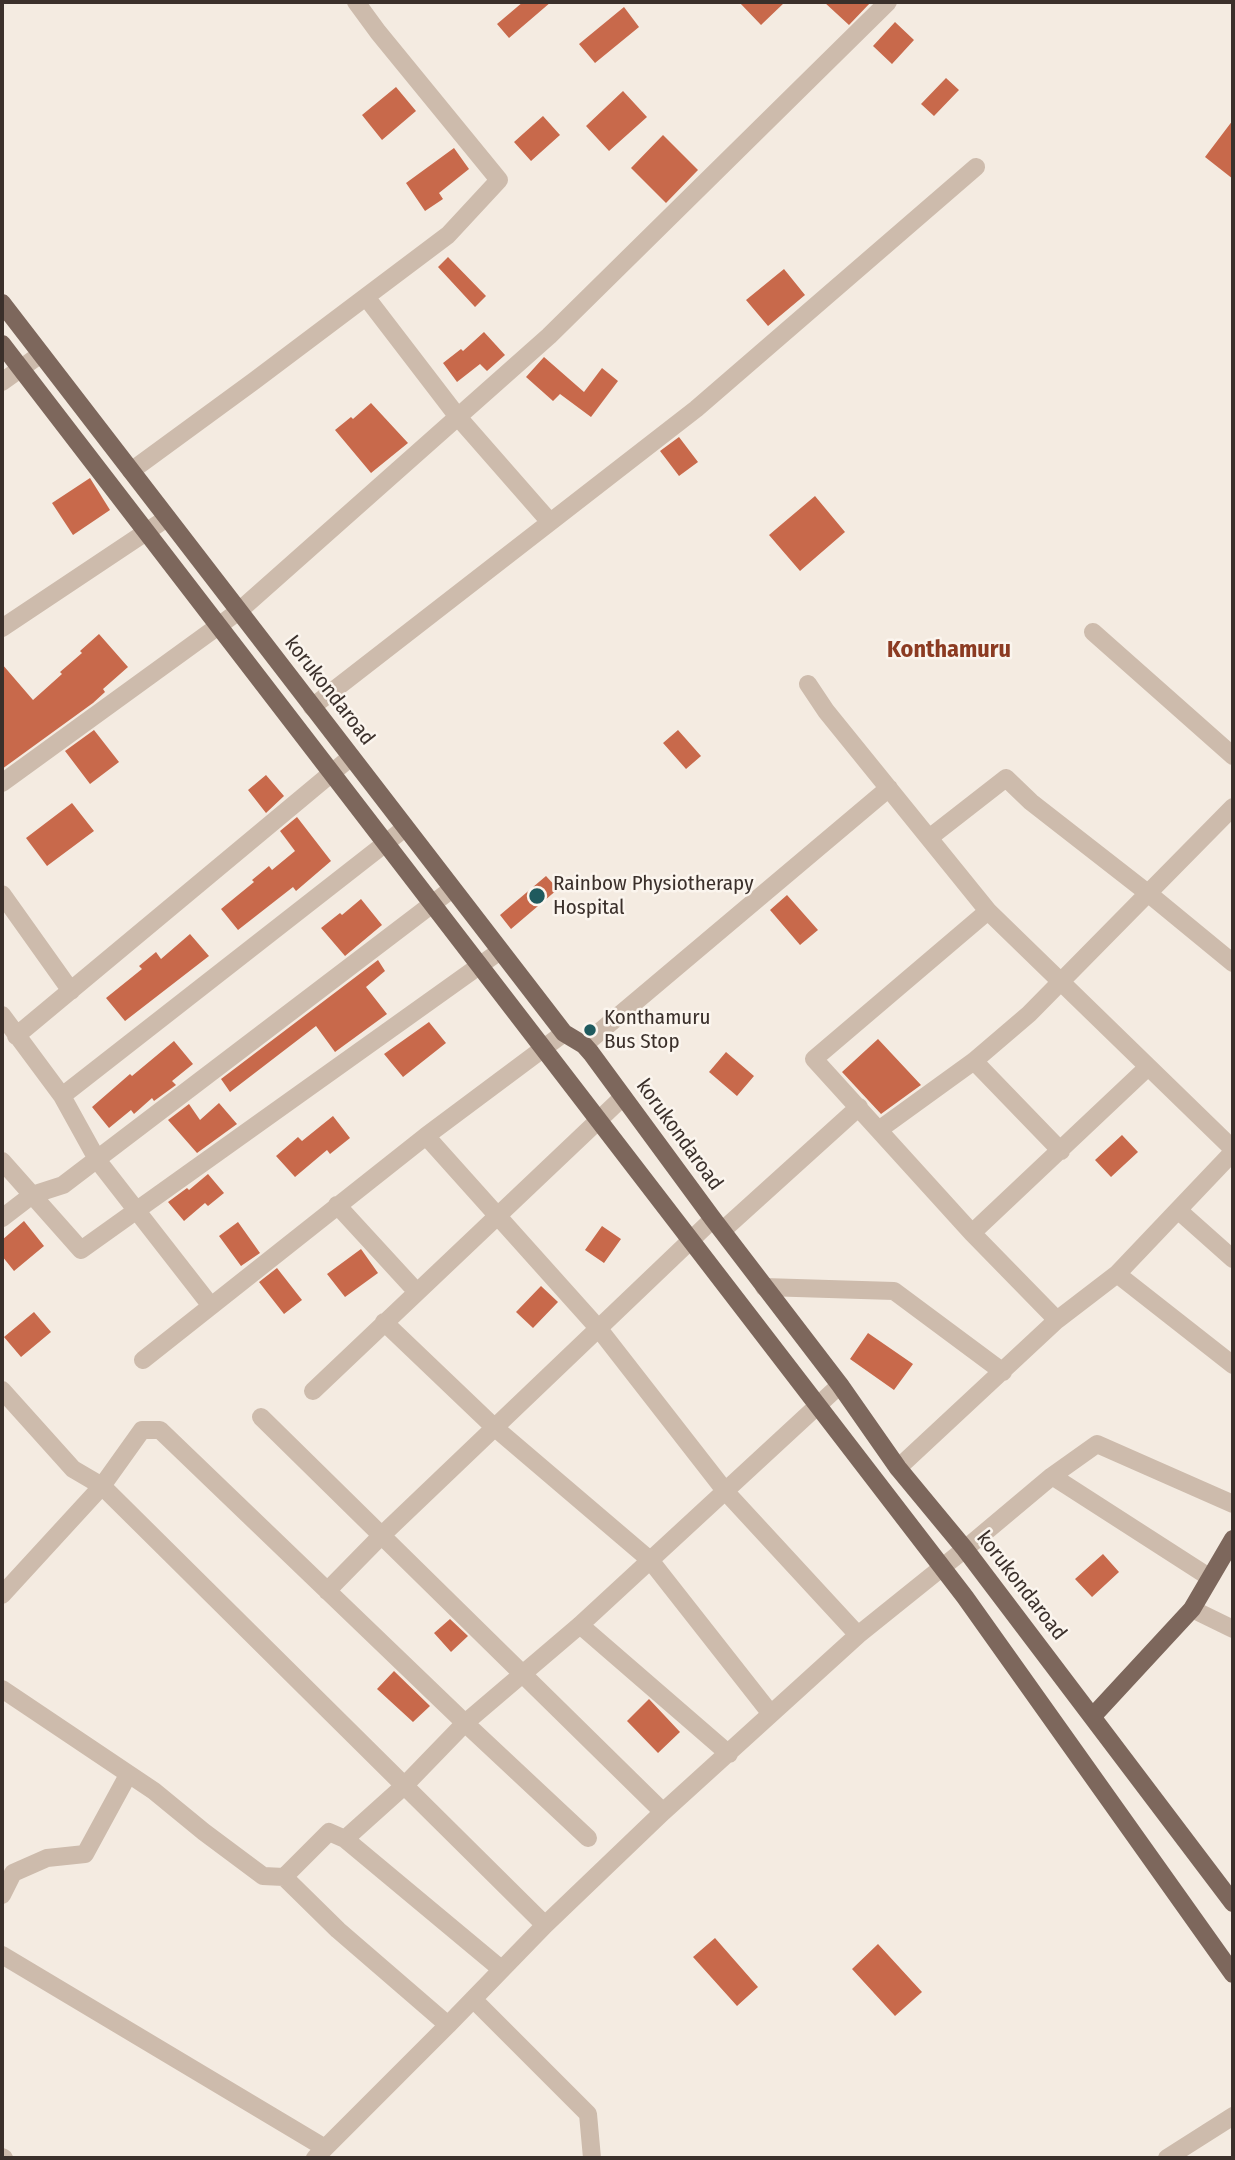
<!DOCTYPE html>
<style>
body{margin:0}
#map{position:relative;width:1235px;height:2160px;overflow:hidden;background:#f4ebe1;font-family:"Fira Sans Condensed",sans-serif}
canvas{display:block}
.frame{position:absolute;inset:0;border:4px solid #3b302b;pointer-events:none}
</style>
<div id="map">
<canvas width="1235" height="2160"></canvas>
<div class="frame"></div>
</div>
<script>
const context = document.querySelector('canvas').getContext('2d');
context.lineJoin = 'round';
function paint(path, color) { context.fillStyle = color; context.fill(path, 'evenodd'); }
const poly = rows => new Path2D(rows.map(r => 'M' + r).join(''));
function strokePath(path, color, width, dash) { context.strokeStyle = color; context.lineWidth = width; context.lineCap = dash ? 'butt' : 'round'; context.setLineDash(dash || []); context.stroke(path); }
function drawText(font, color, halo, rows, align = 'center') {
  context.font = font + ' "Fira Sans Condensed",sans-serif'; context.lineWidth = 5; context.setLineDash([]); context.textBaseline = 'middle'; context.strokeStyle = halo; context.fillStyle = color; for (const [text, x, y, turn = 0] of rows) {
    context.save(); context.translate(x, y); context.rotate((+turn || 0) * Math.PI / 180); context.textAlign = isNaN(turn) ? turn : align; if (halo) context.strokeText(text, 0, 0); context.fillText(text, 0, 0); context.restore();
  }
}
const building = poly([
 [523,2,551,2,509,38,497,24],
 [739,2,785,2,761,25],
 [824,2,871,2,849,25],
 [624,7,639,27,595,63,579,44],
 [895,22,914,40,892,64,873,46],
 [946,78,959,90,934,116,921,104],
 [396,87,416,111,382,140,362,115],
 [623,91,647,117,609,151,586,126],
 [543,116,560,135,531,161,514,142],
 [1233,120,1233,179,1205,157],
 [663,135,698,170,666,203,631,168],
 [454,148,469,169,439,193,443,199,425,211,406,183],
 [448,257,486,296,475,307,438,267],
 [784,269,805,295,768,326,746,300],
 [484,332,505,355,487,371,480,364,457,382,443,363,461,349,463,351],
 [544,357,584,392,602,368,618,381,591,417,560,394,553,401,526,377],
 [371,403,408,443,371,473,335,430,351,417,353,419],
 [679,437,698,462,679,476,660,451],
 [90,478,110,510,73,535,52,503],
 [815,496,845,532,800,571,769,535],
 [99,634,128,667,103,689,105,692,93,703,2,769,2,664,33,700,62,674,60,672,82,653,80,651],
 [94,730,119,762,90,784,65,751],
 [678,730,701,756,686,769,663,743],
 [266,775,284,796,266,813,248,790],
 [72,803,94,831,47,866,26,838],
 [297,817,331,861,296,891,293,887,238,930,221,909,254,882,252,880,269,866,272,870,295,851,280,831],
 [546,876,558,889,511,929,500,915],
 [787,895,818,930,800,945,770,910],
 [361,899,382,925,345,956,321,928,340,913,342,915],
 [190,934,209,956,125,1021,106,998,142,969,139,966,156,952,161,959],
 [378,960,385,971,366,987,387,1014,335,1052,316,1026,230,1092,221,1079],
 [429,1022,446,1043,403,1077,384,1054],
 [878,1039,921,1085,881,1114,842,1072],
 [174,1041,193,1064,172,1081,176,1085,154,1101,152,1098,134,1114,131,1110,109,1128,92,1107,130,1074,132,1076],
 [726,1052,754,1076,737,1096,709,1072],
 [219,1103,237,1124,197,1153,168,1120,189,1104,200,1120],
 [333,1116,350,1138,330,1154,327,1150,295,1177,276,1156,298,1137,302,1141],
 [1122,1135,1138,1152,1111,1177,1095,1160],
 [208,1174,224,1193,208,1206,205,1203,184,1221,168,1202,187,1188,189,1190],
 [24,1221,44,1246,14,1271,2,1256,2,1240],
 [238,1222,260,1253,241,1266,219,1236],
 [602,1226,621,1239,604,1263,585,1250],
 [361,1249,378,1273,345,1297,327,1274],
 [277,1268,302,1300,284,1314,259,1282],
 [541,1286,558,1302,533,1328,516,1312],
 [34,1312,51,1332,21,1357,4,1337],
 [868,1333,913,1364,894,1390,850,1359],
 [1103,1554,1119,1572,1092,1597,1075,1579],
 [450,1619,468,1636,451,1652,434,1633],
 [394,1671,430,1706,413,1722,377,1689],
 [649,1699,680,1732,658,1753,627,1721],
 [715,1938,758,1987,737,2006,693,1957],
 [878,1944,922,1992,895,2016,852,1969]
]);
const minor = poly([
 [366,297,458,417,550,522],
 [2,382,41,354],
 [131,471,254,381,448,235,499,180,378,32,356,2],
 [2,628,167,518],
 [1093,632,1233,756],
 [808,684,826,711,988,911,1233,1149],
 [312,707,696,409,976,167],
 [2,783,239,611,549,336,888,2],
 [929,838,1006,778,1031,802,1149,894,1233,963],
 [2,894,71,991],
 [988,911,814,1059,972,1233,1057,1320],
 [2,1015,62,1096,98,1161,211,1306],
 [16,1036,351,757],
 [584,1045,889,788],
 [974,1061,1061,1151],
 [62,1096,405,828],
 [880,1129,974,1061,1029,1014,1233,807],
 [426,1136,599,1329,726,1492,858,1635],
 [2,1161,81,1250,500,951],
 [337,1205,416,1291],
 [1179,1211,1233,1259],
 [2,1218,32,1195,63,1185,452,889],
 [723,1230,859,1107],
 [972,1233,1148,1067],
 [1117,1274,1233,1365],
 [764,1287,894,1291,1003,1372],
 [384,1322,494,1427,650,1560,771,1714],
 [143,1360,426,1136,564,1033],
 [2,1390,73,1469,102,1486,545,1925],
 [313,1391,623,1097],
 [261,1417,663,1812],
 [898,1468,1057,1320,1117,1274,1233,1152],
 [1052,1476,1209,1577],
 [327,1591,381,1536,713,1219],
 [2,1595,102,1486,142,1430,160,1430,465,1723,588,1838],
 [1192,1609,1233,1629],
 [580,1625,729,1754],
 [2,1689,154,1791,204,1832,263,1876,284,1877,338,1930,448,2025,315,2158],
 [345,1839,404,1786,465,1723,580,1625,840,1385],
 [284,1877,329,1832,345,1839,501,1969],
 [2,1895,13,1873,47,1858,85,1854,128,1775],
 [2,1955,325,2148],
 [473,1999,588,2114,592,2158],
 [448,2025,545,1925,663,1812,858,1635,965,1549,1052,1476,1097,1444,1233,1504],
 [2,2157,4,2158],
 [1167,2158,1233,2116]
]);
const major = poly([
 [2,303,564,1033,584,1045,591,1053,713,1219,840,1385,898,1468,965,1549,1233,1903],
 [2,344,965,1597,1233,1974],
 [1093,1716,1192,1609,1233,1539]
]);
const markers = [
 [537,896,9,"#1f5a5e"],
 [590,1030,7,"#1f5a5e"]
];
const streetNames = [
 ["korukondaroad",329,691,52],
 ["korukondaroad",679,1135,54],
 ["korukondaroad",1021,1586,52]
];
const poiNames = [
 ["Rainbow Physiotherapy",553,884],
 ["Hospital",553,908],
 ["Konthamuru",604,1018],
 ["Bus Stop",604,1042]
];
const quarterNames = [
 ["Konthamuru",949,650]
];
paint(building, '#c8694b');
strokePath(minor, '#cdbbac', 18);
strokePath(major, '#7d675c', 18);
for (const [x, y, r, color] of markers) { const dot = new Path2D(); dot.arc(x, y, r, 0, 2 * Math.PI); context.fillStyle = color; context.fill(dot); strokePath(dot, '#fbf5ee', 2.5); }
drawText('21px', '#3b302b', '#fbf5ee', streetNames);
drawText('21px', '#3b302b', '#fbf5ee', poiNames, 'left');
drawText('bold 24px', '#8c3b22', '#fbf5ee', quarterNames);
</script>
